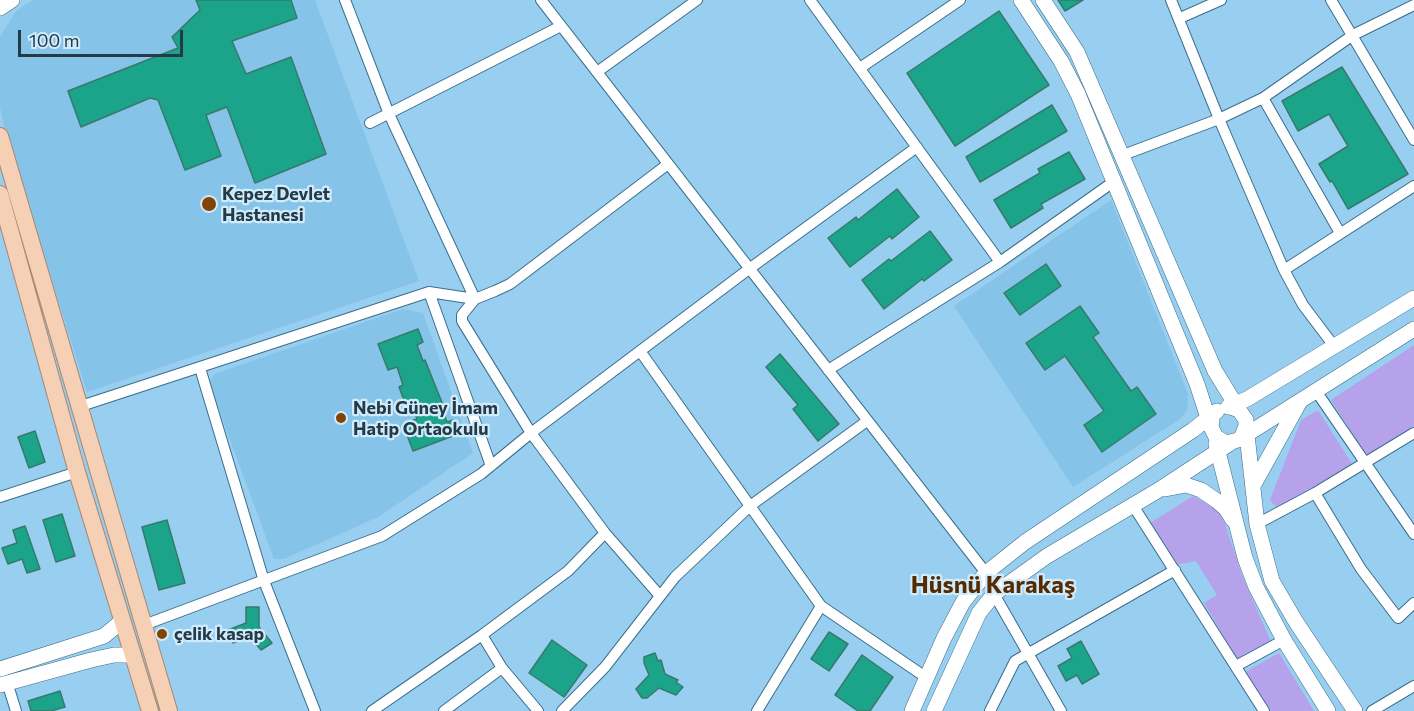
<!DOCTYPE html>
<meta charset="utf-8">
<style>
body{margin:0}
#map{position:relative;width:1414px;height:711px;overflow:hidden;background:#98cef0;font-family:Commissioner,sans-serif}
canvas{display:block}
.scale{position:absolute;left:18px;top:30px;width:165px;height:27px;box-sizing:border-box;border:3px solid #243a47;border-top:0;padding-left:8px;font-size:18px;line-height:21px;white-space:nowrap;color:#243a47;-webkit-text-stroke:4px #d0ebfc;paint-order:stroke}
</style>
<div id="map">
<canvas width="1414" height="711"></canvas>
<div class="scale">100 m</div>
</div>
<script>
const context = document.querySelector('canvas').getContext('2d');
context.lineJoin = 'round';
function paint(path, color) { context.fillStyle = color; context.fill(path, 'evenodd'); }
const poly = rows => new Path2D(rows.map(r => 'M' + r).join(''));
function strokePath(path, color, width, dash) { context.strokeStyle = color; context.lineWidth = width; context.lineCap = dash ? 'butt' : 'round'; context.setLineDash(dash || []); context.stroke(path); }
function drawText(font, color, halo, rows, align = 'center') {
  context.font = font + ' Commissioner,sans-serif'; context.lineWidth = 4.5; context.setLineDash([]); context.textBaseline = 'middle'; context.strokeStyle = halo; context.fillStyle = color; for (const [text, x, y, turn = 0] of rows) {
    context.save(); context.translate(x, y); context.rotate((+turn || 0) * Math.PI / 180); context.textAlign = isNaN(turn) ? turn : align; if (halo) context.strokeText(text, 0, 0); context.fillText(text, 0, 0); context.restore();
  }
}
const built = poly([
 [33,0,315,0,419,281,87,392,4,127,0,107,0,37,16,11],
 [1111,200,1188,394,1187,411,1180,419,1073,487,954,306],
 [403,309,423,313,473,453,378,517,284,559,274,559,209,383,214,374]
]);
const green = poly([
 [1414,345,1414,426,1367,456,1331,400],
 [1318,410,1352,464,1277,508,1270,500,1301,420],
 [1193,496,1221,512,1242,575,1271,642,1237,659,1204,603,1217,595,1196,561,1175,565,1150,523],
 [1279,653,1314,711,1269,711,1245,672]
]);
const building = poly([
 [196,0,291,0,297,18,232,41,246,74,291,57,326,154,255,183,227,107,206,115,221,156,185,170,158,100,150,98,81,127,68,91,178,48,172,37,200,10,196,0],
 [1058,0,1083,0,1065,11,1058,0],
 [999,11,1049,85,955,146,907,73,999,11],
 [1342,67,1408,174,1348,209,1332,181,1330,182,1319,164,1348,146,1329,114,1298,131,1282,101,1342,67],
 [1052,105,1067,131,980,182,966,157,1052,105],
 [1069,152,1085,179,1041,204,1043,208,1011,228,994,200,1040,173,1038,169,1069,152],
 [897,189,919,217,892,239,890,236,850,267,828,238,856,217,858,220,897,189],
 [930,231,952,260,924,281,922,279,884,309,862,280,889,259,891,261,930,231],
 [1046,264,1061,286,1020,315,1004,293,1046,264],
 [1080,306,1099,333,1093,337,1131,391,1137,387,1156,414,1102,452,1084,425,1104,411,1065,356,1045,370,1026,343,1080,306],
 [418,329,423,342,417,345,423,361,425,360,443,405,441,406,447,422,453,420,458,434,413,451,403,424,417,419,410,402,405,403,399,387,403,385,397,367,388,370,378,344,418,329],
 [780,354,839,424,818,441,793,409,798,405,766,367,780,354],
 [35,431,45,462,29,468,18,437,35,431],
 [62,514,75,556,56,562,43,520,62,514],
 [167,520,185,583,159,590,142,527,167,520],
 [25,526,40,569,27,573,22,559,8,564,2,548,17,543,13,530,25,526],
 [246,607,259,607,259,627,272,643,261,650,249,636,233,643,228,630,246,623,246,607],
 [829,632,848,644,829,671,811,659,829,632],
 [552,640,587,665,564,697,529,673,552,640],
 [1081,641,1099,674,1082,684,1077,675,1066,681,1058,666,1072,658,1067,649,1081,641],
 [655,653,658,661,661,660,665,674,678,680,676,682,683,687,676,695,659,688,647,698,642,698,636,689,649,675,644,663,644,657,655,653],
 [862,655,893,677,870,711,858,711,835,695,862,655],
 [60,691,65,707,51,711,31,711,28,701,60,691]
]);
const street = poly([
 [345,0,389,114,475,299,462,315,462,321,531,433,605,533,660,596],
 [541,0,986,573],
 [810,0,1000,262],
 [1171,0,1219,119,1284,270,1303,305,1334,346],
 [1331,0,1414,140],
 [1180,18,1221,0],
 [860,68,960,0],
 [597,72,697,0],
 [1263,98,1340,233],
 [370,123,561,26],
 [1123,155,1219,119,1263,98,1353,35,1414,5],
 [1284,270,1414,186],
 [429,292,491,466],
 [640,351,821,606,927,678],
 [200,368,264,581,315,711],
 [828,370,1000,262,1109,185],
 [1316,391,1414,534],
 [81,406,429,292,475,299,495,291,510,284,668,164],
 [1315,493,1361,569,1398,618,1414,603],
 [0,497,77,472],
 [1132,504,1264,711],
 [1257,524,1315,493,1414,433],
 [994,594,1061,711],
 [144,625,382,536,481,474,531,433,749,269,917,147],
 [482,635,502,668,538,711],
 [1236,666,1284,640],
 [7,682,16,711],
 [372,711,482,635,568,571,605,533],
 [444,711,502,668],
 [562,711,605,667,675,577,750,506,867,421],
 [757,711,821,606],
 [990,711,1015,661,1175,570],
 [1372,711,1414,686]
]);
const secondary = poly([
 [1021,0,1061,61,1078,94,1197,384,1211,427],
 [1043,0,1077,52,1215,371,1239,410],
 [0,8,12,0],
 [1228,407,1247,399,1414,298],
 [1230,407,1239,410,1246,420,1246,426,1242,436],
 [1212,419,1211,427,1216,437,1226,443,1238,440,1414,329],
 [1246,426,1257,524,1272,581,1296,622,1355,711],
 [1216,444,1245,558,1256,587,1284,640,1328,711],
 [1254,484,1299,403],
 [1165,489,1186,485,1201,490,1217,501,1226,509,1233,520],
 [0,669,104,636,122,621],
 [0,685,91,660,114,655,133,655],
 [912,711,944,638,963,602,986,573,1025,542,1193,430,1217,411],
 [934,711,979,613,994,594,1047,556,1157,491,1232,442]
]);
const primary = poly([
 [0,136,169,711],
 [0,194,77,472,150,711]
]);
const markers = [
 [209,204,8,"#824304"],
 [341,418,6,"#824304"],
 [162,634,6,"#824304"]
];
const poiNames = [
 ["Kepez Devlet",222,194],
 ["Hastanesi",222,215],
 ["Nebi Güney İmam",353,408],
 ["Hatip Ortaokulu",353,429],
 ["çelik kasap",174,634]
];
const districtNames = [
 ["Hüsnü Karakaş",993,585]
];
paint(built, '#86c3e9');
paint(green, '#b6a2eb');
paint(building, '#1ca48b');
strokePath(building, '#367a6b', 1.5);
strokePath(street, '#3a6e8c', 12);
strokePath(secondary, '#3a6e8c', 16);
strokePath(primary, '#a9876e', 18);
strokePath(street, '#fff', 10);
strokePath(secondary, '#fff', 15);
strokePath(primary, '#f6d0b5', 16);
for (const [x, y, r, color] of markers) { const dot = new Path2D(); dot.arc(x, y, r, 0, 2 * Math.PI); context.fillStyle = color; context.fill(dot); strokePath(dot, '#d0ebfc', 2); }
drawText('bold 18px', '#243a47', '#d0ebfc', poiNames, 'left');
drawText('bold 24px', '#562b02', '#d0ebfc', districtNames);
</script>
